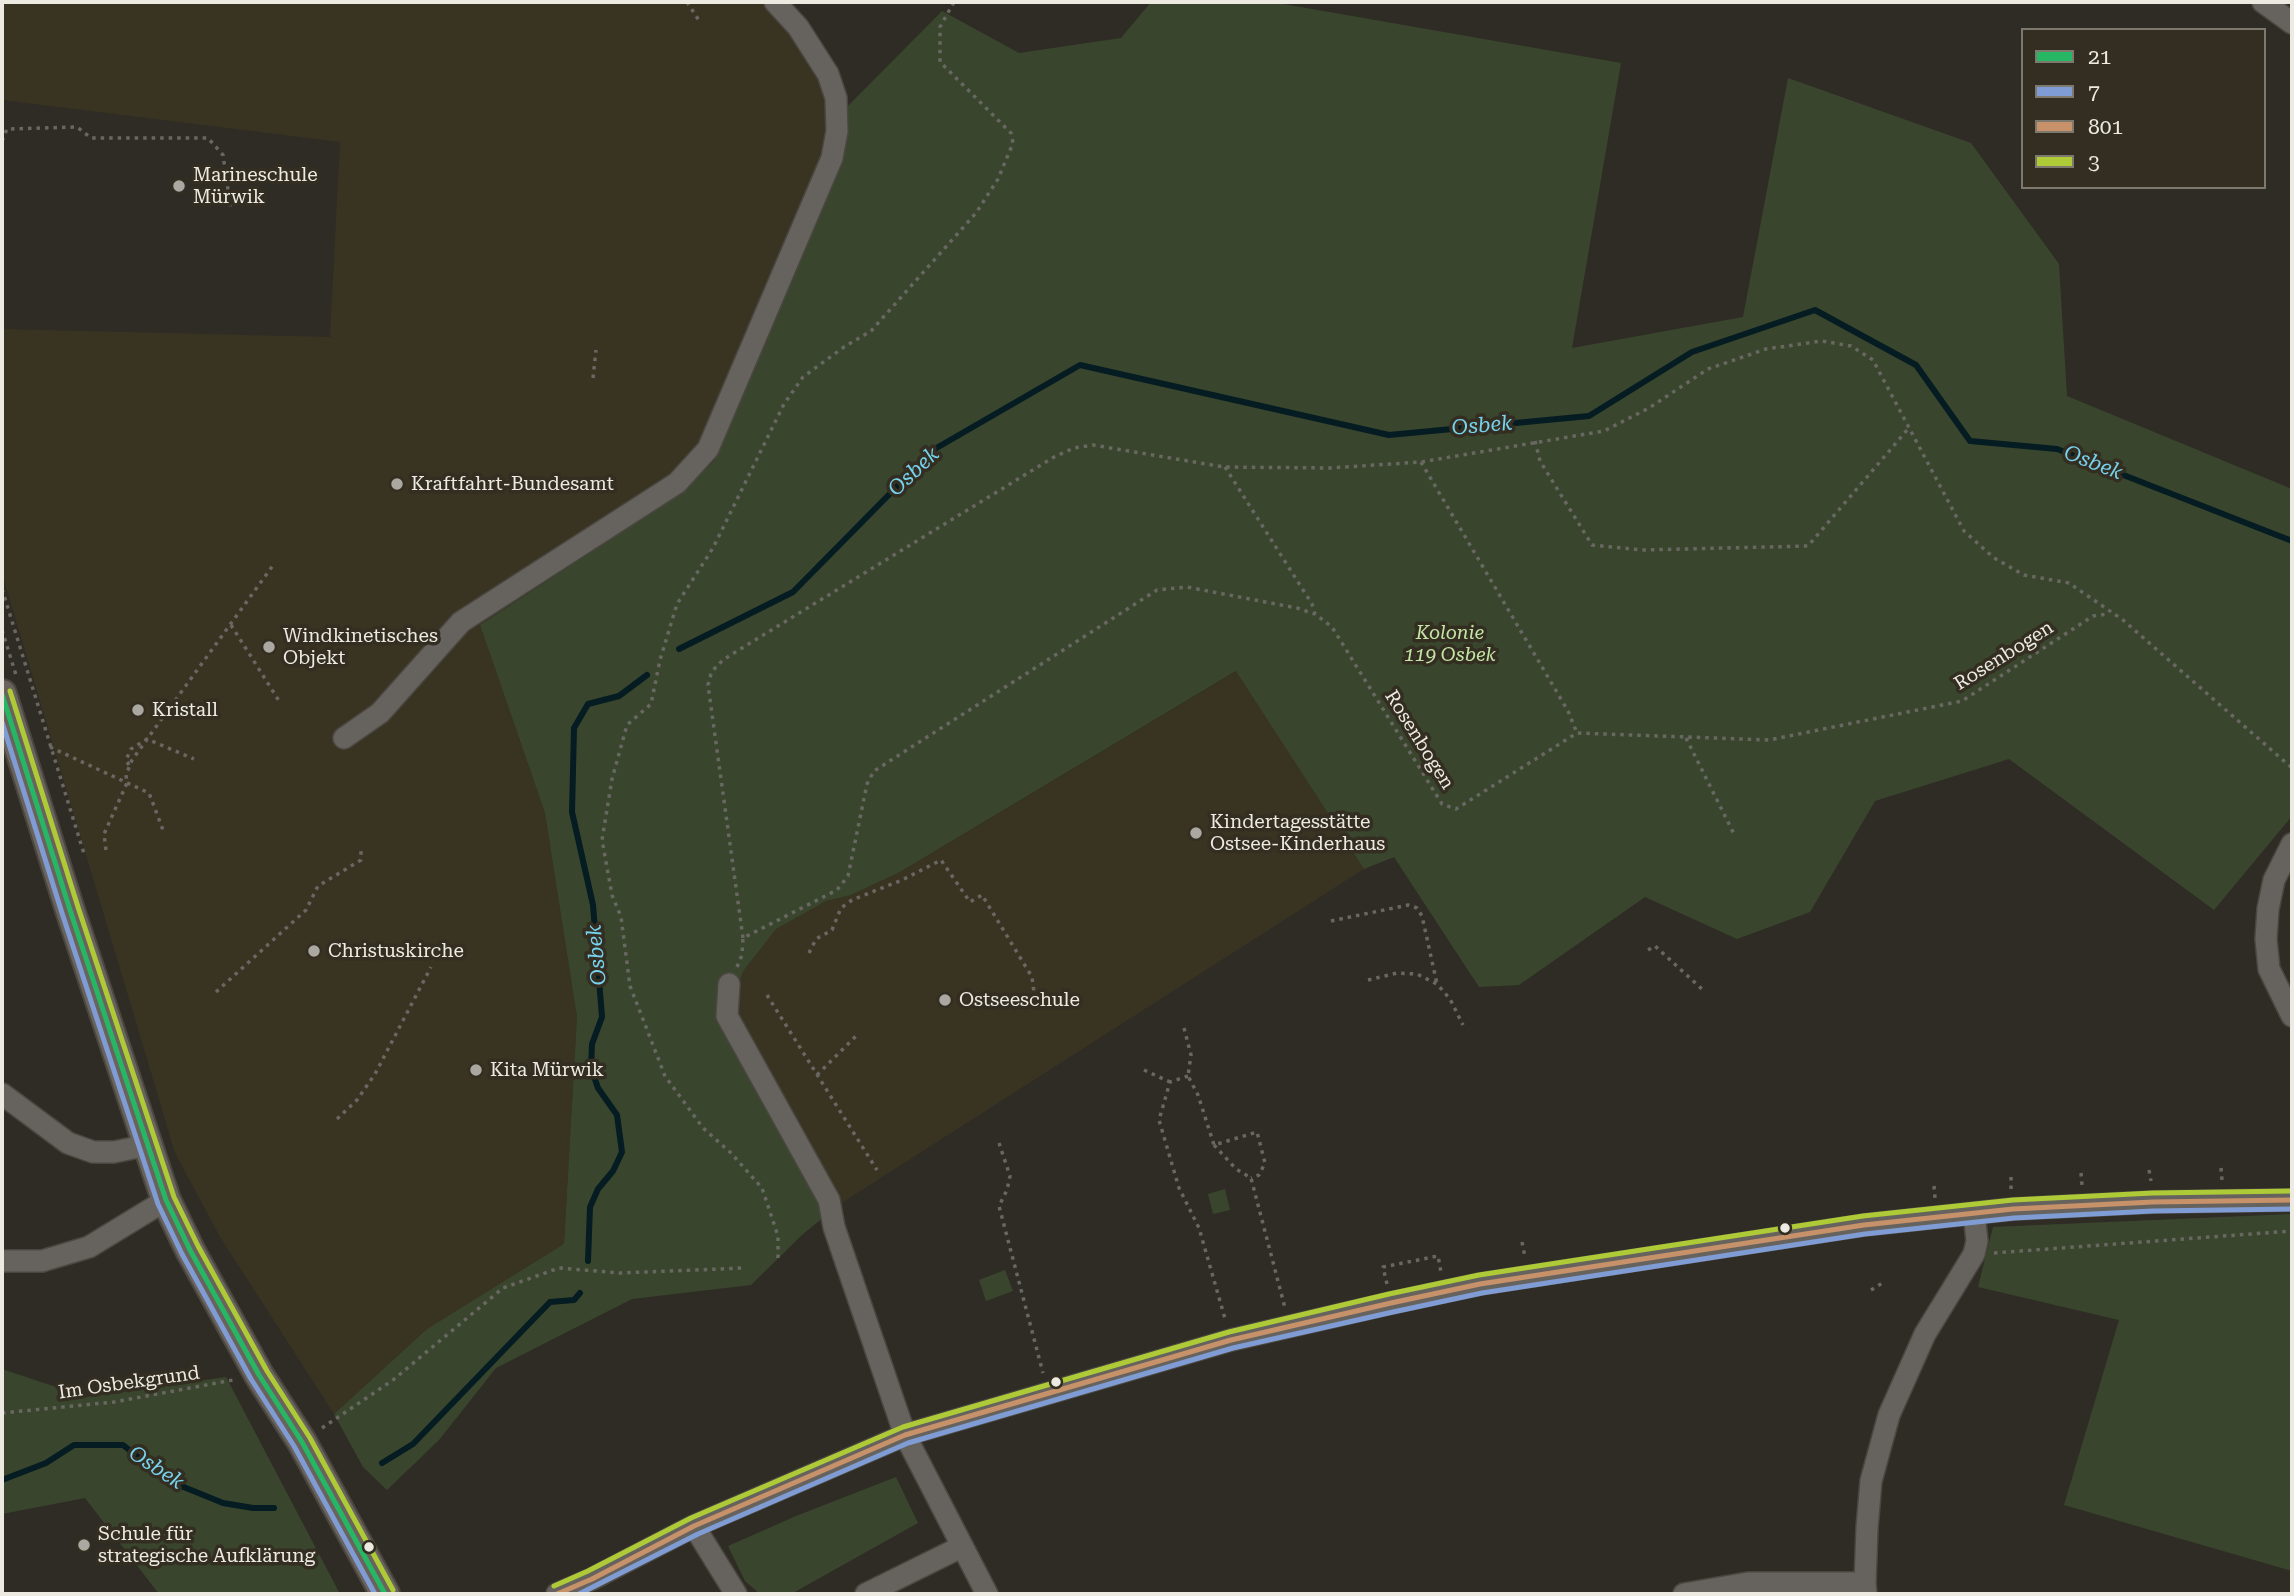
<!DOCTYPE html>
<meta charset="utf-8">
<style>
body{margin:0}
#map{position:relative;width:2294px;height:1596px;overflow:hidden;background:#2f2c25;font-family:"Roboto Serif",serif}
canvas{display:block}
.frame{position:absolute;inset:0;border:4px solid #edeae2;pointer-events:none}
.legend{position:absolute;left:2021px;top:28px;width:245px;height:161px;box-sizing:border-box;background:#332e21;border:2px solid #7d796e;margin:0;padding:9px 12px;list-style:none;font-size:21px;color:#edeae2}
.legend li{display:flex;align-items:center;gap:14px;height:35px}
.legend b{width:35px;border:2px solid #7d796e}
</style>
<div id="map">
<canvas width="2294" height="1596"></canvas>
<div class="frame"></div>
<ul class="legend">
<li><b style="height:9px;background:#26b664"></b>21</li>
<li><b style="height:9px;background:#809cd4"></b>7</li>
<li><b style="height:9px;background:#c7916a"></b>801</li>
<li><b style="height:9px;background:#aecb37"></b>3</li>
</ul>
</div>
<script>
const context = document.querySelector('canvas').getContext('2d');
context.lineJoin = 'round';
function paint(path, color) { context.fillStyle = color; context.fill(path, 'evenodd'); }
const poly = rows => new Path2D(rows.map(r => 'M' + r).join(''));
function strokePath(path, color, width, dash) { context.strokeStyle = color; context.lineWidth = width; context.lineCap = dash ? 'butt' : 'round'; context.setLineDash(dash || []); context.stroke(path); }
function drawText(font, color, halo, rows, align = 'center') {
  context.font = font + ' "Roboto Serif",serif'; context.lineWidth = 7; context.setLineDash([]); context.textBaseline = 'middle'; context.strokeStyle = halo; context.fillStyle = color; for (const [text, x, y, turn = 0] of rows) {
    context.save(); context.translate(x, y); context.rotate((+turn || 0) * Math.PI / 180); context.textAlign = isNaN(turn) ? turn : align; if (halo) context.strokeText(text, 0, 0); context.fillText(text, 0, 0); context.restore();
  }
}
const built = poly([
 [2,2,790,2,807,21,839,71,847,107,849,129,841,159,714,461,681,493,480,625,545,813,577,1017,564,1245,427,1329,334,1414,220,1237,175,1153,2,574,2,329,330,337,340,142,2,100],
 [1237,671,1364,869,840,1204,730,1004,744,970,776,928,826,901,851,895,900,872]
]);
const green = poly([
 [1151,2,1272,2,1621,63,1572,348,1743,317,1788,78,1971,143,2059,264,2067,396,2292,489,2292,816,2214,910,2009,759,1875,801,1810,912,1737,939,1645,897,1519,985,1479,987,1394,857,1364,869,1236,671,900,872,851,895,826,901,776,929,744,970,730,1004,840,1204,803,1234,751,1285,632,1299,496,1368,439,1440,387,1490,363,1467,334,1414,427,1329,564,1244,577,1017,545,813,480,625,681,493,714,461,841,159,849,129,847,107,942,11,1019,53,1121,38],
 [1225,1189,1230,1210,1213,1214,1208,1194],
 [2292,1214,2292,1571,2064,1505,2119,1320,1978,1287,1993,1227],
 [1005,1270,1013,1291,986,1301,979,1280],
 [2,1369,86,1397,226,1377,340,1594,159,1594,85,1498,2,1514],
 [896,1477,918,1523,791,1594,760,1594,745,1581,728,1546,796,1516]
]);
const stream = poly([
 [679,649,793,592,933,450,1080,365,1389,435,1589,416,1692,352,1815,310,1916,365,1970,441,2057,449,2292,541],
 [588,1261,590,1207,598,1189,613,1171,622,1152,617,1115,598,1088,591,1068,592,1044,602,1017,593,905,572,812,574,728,588,704,619,696,647,675],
 [382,1463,413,1444,550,1302,574,1300,580,1293],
 [2,1480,46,1463,74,1445,123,1445,169,1481,223,1503,253,1508,274,1508]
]);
const path = poly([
 [687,2,700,22],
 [727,2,728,3],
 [2,141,7,129,77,127,91,138,208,138,223,155,231,211],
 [593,378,596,350],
 [1535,441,1540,461,1592,545,1642,550,1808,546,1908,429],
 [1421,462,1568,711,1577,733],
 [1225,467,1312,604,1315,614],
 [2,589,85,857],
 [231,625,281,704],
 [2,630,16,675],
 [1686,738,1734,834],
 [50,747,149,793,163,830],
 [129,765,126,760,131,749,147,739,194,759],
 [106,850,104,834,127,783,126,775,132,760,274,564],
 [1331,921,1408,905,1417,908,1422,916,1437,984],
 [743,938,708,685,711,674,717,665,729,656,1054,457,1074,448,1093,445,1224,467,1330,468,1421,462,1604,431,1649,408,1708,369,1766,349,1822,341,1851,346,1873,360,1964,531,1994,558,2024,575,2069,583,2123,620,2292,768],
 [1648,950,1655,946,1704,991],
 [809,953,816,939,832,930,841,908,852,900,902,880,941,860,970,902,982,895,1032,977,1036,1008],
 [737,967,742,955,743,938,837,890,848,876,867,784,874,771,1157,590,1187,587,1297,608,1315,614,1332,627,1442,804,1456,809,1577,733,1769,740,1962,701,2093,616,2109,614],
 [1368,980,1397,973,1417,974,1437,984,1450,999,1463,1025],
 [216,992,306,910,318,886,361,860,361,847],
 [767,995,877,1170],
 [1184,1028,1191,1055,1188,1076,1198,1095,1214,1145,1257,1132,1265,1163,1259,1175,1251,1178],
 [1144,1070,1170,1082],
 [817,1075,859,1033],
 [1188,1076,1170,1082,1159,1120,1179,1188,1199,1228,1226,1322],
 [337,1119,357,1100,375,1074,431,967],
 [999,1143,1010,1176,1007,1190,999,1206,1043,1373],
 [1214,1145,1236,1169,1251,1178,1285,1308],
 [2221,1168,2222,1180],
 [2149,1170,2151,1181],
 [2081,1173,2082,1185],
 [2011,1177,2011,1189],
 [1934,1186,1935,1198],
 [1522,1242,1525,1257],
 [1994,1253,2292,1231],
 [778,1258,778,1236,762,1188,731,1153,703,1128,665,1076,630,986,621,917,612,895,602,840,612,779,627,725,651,704,660,660,677,604,713,548,784,404,803,377,844,347,871,331,976,213,998,179,1013,143,1011,133,940,62,940,27,954,2],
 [1387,1284,1383,1267,1438,1256,1441,1272],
 [1871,1290,1884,1282],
 [2,1413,114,1402,233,1380],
 [322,1428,393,1380,503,1288,559,1268,620,1273,744,1268]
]);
const minor = poly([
 [2263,2,2292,23],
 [344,738,380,713,461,622,677,483,708,449,832,158,837,131,836,98,828,74,798,27,775,2],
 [2292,844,2274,880,2268,909,2266,939,2269,969,2292,1016],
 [729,984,727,1016,829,1200,834,1227,905,1435,987,1594],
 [2,1094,68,1143,93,1152,114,1152,148,1145],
 [2,1261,42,1261,89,1247,166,1200],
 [694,1526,736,1594],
 [557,1594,592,1579,694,1526,905,1435,1231,1340,1391,1303,1480,1284,1864,1225,2013,1209,2153,1202,2292,1200],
 [866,1594,961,1547],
 [1684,1594,1748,1583,1865,1583],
 [1866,1594,1865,1583,1867,1528,1871,1481,1889,1415,1925,1334,1974,1254,1977,1241,1974,1213]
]);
const major = poly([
 [2,694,70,910,166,1200,190,1250,259,1375,302,1442,385,1594]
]);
const bus1 = poly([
 [2,694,70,910,166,1200,190,1250,259,1375,302,1442,385,1594]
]);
const bus2 = poly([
 [2,722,62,913,158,1204,182,1254,251,1379,294,1446,375,1594],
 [579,1594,698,1534,908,1443,1233,1348,1393,1312,1482,1293,1865,1234,2014,1218,2153,1211,2292,1209]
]);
const bus3 = poly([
 [557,1594,592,1579,694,1526,905,1435,1231,1340,1391,1303,1480,1284,1864,1225,2013,1209,2153,1202,2292,1200]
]);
const bus4 = poly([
 [10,691,78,907,174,1197,198,1246,267,1371,310,1438,393,1590],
 [554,1586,588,1571,691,1518,903,1427,1229,1332,1389,1294,1479,1275,1863,1216,2013,1200,2153,1193,2292,1191]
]);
const markers = [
 [179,186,7,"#aaa8a0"],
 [397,484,7,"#aaa8a0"],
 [269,647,7,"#aaa8a0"],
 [138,710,7,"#aaa8a0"],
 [1196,833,7,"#aaa8a0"],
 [314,951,7,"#aaa8a0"],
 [945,1000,7,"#aaa8a0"],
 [476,1070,7,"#aaa8a0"],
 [1785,1228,6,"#edeae2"],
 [1056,1382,6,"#edeae2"],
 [84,1545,7,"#aaa8a0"],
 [369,1547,6,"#edeae2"]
];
const poiNames = [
 ["Marineschule",193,175],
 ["Mürwik",193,197],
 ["Kraftfahrt-Bundesamt",411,484],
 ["Windkinetisches",283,636],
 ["Objekt",283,658],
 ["Kristall",152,710],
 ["Kindertagesstätte",1210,822],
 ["Ostsee-Kinderhaus",1210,844],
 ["Christuskirche",328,951],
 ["Ostseeschule",959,1000],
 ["Kita Mürwik",490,1070],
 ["Schule für",98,1534],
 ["strategische Aufklärung",98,1556]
];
const parkNames = [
 ["Kolonie",1450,633],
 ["119 Osbek",1450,655]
];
const streetNames = [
 ["Rosenbogen",2004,656,-32],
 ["Rosenbogen",1419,740,58],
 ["Im Osbekgrund",129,1383,-8]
];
const waterNames = [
 ["Osbek",1482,426,-5],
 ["Osbek",2093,463,21],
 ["Osbek",914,472,-43],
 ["Osbek",597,955,-95],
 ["Osbek",156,1468,33]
];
paint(built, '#393322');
paint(green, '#39462d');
strokePath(stream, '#041c22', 6);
strokePath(minor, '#4a4741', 24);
strokePath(major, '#4a4741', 32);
strokePath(path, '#696761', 3.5, [3.5, 5]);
strokePath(minor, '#66635e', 21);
strokePath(major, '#6a625c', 28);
strokePath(bus1, '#26b664', 5);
strokePath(bus2, '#809cd4', 5);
strokePath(bus3, '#c7916a', 5);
strokePath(bus4, '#aecb37', 5);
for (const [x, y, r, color] of markers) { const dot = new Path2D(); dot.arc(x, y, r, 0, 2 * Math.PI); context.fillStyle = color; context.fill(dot); strokePath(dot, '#332e21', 2.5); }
drawText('19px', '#edeae2', '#332e21', poiNames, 'left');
drawText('italic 19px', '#c4e6a4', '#332e21', parkNames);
drawText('19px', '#edeae2', '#332e21', streetNames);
drawText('italic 21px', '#76d2ed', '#332e21', waterNames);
</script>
